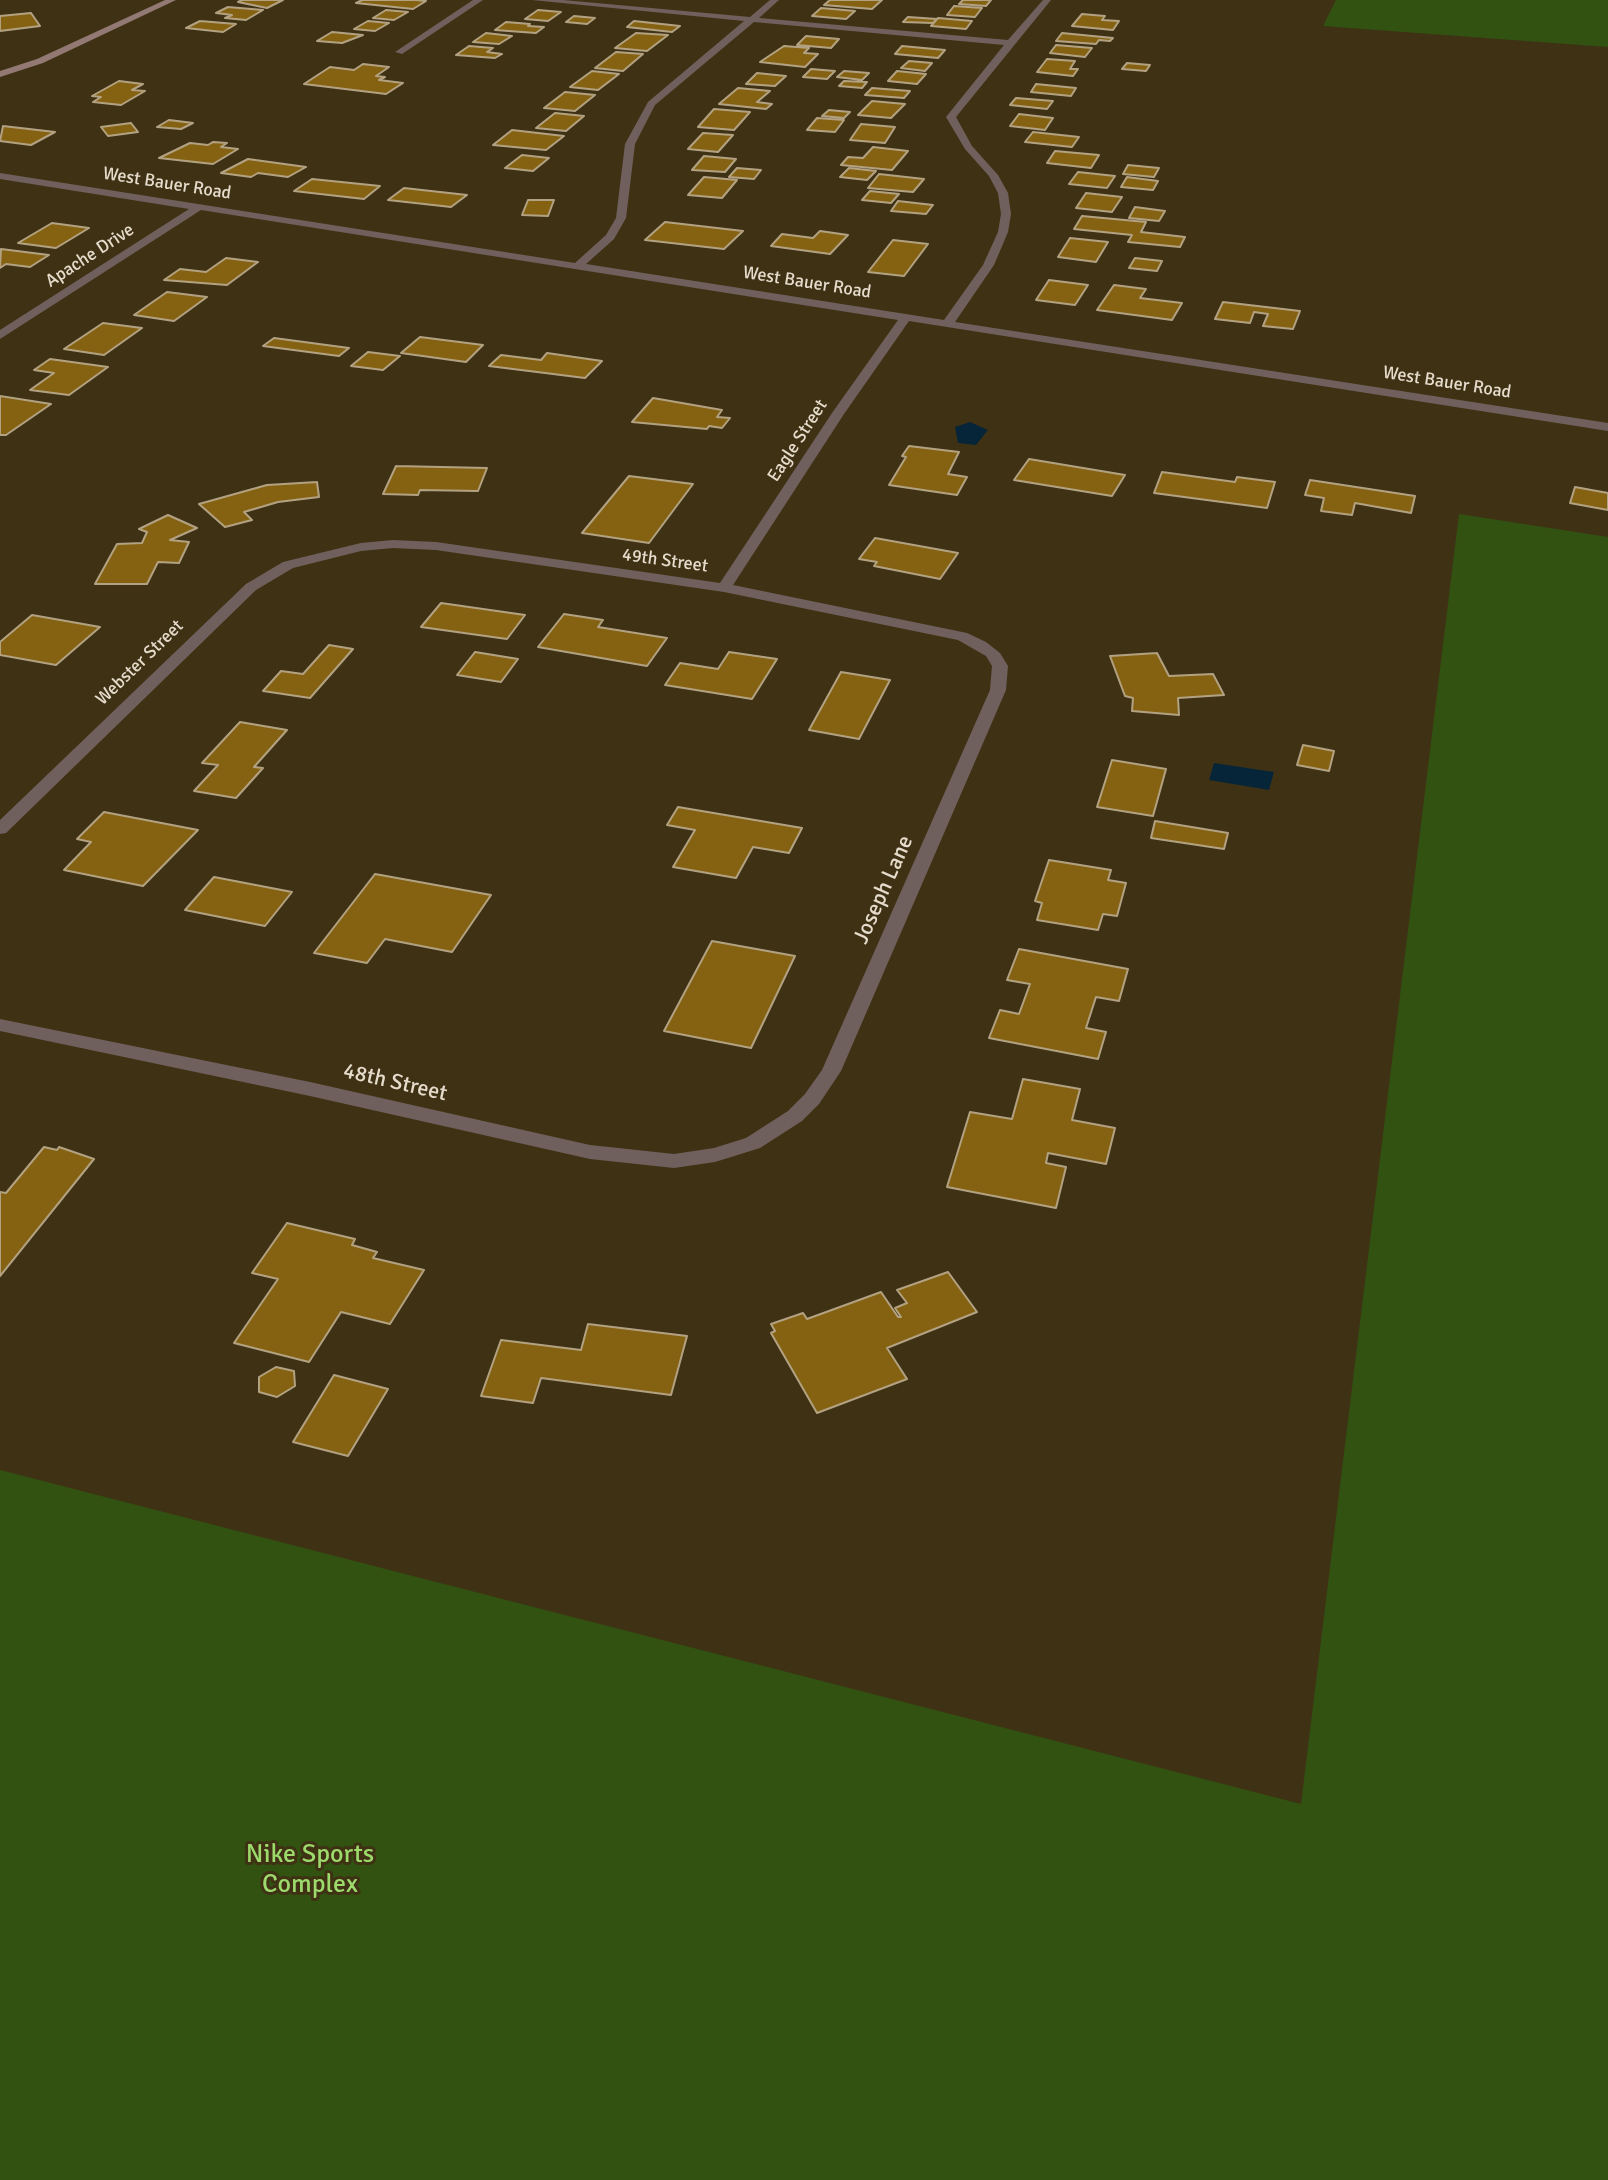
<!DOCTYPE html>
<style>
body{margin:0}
canvas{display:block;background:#3f3114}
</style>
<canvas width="1608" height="2180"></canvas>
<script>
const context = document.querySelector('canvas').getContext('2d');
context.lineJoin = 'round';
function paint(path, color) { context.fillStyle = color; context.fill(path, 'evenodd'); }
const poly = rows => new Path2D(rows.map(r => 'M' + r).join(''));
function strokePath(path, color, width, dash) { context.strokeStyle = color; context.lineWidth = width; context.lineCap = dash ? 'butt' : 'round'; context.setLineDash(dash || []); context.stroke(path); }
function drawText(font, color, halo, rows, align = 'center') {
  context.font = font + ' Signika,sans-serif'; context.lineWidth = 6; context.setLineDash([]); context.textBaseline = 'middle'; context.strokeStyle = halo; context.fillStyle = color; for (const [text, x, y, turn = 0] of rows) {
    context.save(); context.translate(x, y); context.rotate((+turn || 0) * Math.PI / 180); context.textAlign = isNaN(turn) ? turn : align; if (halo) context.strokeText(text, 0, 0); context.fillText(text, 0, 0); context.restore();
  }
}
const green = poly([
 [1336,0,1608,0,1608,47,1323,26],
 [1459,514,1608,537,1608,2180,0,2180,0,1470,1301,1804]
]);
const water = poly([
 [970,422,988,430,976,445,958,443,955,427],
 [1214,763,1274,772,1269,790,1209,780]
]);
const building = poly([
 [242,0,283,0,267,8,238,2,242,0],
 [362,0,416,0,426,1,413,9,356,3,362,0],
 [830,0,882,0,872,9,824,5,830,0],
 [963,0,991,0,986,6,959,4,963,0],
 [954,6,982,8,975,17,947,15,954,6],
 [228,7,263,10,246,20,225,18,232,15,216,13,228,7],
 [821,8,855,11,846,19,812,16,821,8],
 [386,10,408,12,394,20,373,18,386,10],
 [538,10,561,12,548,21,525,19,538,10],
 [31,13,40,26,0,31,0,16,31,13],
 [1082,14,1105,16,1102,20,1119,21,1113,30,1072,26,1082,14],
 [574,16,595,18,587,24,566,22,574,16],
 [908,17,937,19,933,23,903,22,908,17],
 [938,18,972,21,966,29,931,26,938,18],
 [200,21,236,24,223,32,186,28,200,21],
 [368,21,389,23,375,31,354,29,368,21],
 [634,21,680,26,672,32,627,27,634,21],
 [506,22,530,24,528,26,544,27,536,33,495,30,506,22],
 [332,32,363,35,342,43,317,41,332,32],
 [486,33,512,36,499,44,473,42,486,33],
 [636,33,668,35,647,51,615,48,636,33],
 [1062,33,1113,38,1110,41,1099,40,1096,44,1056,41,1062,33],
 [806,36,839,39,831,48,797,45,806,36],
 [1056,45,1092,48,1085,57,1050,53,1056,45],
 [469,46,493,48,487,52,502,54,495,58,456,55,469,46],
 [784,46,809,48,804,53,818,54,805,67,760,62,784,46],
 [902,46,945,50,938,58,895,54,902,46],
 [616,52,643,54,623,71,595,68,616,52],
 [1047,59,1075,61,1070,69,1078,69,1073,76,1037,72,1047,59],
 [909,61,932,63,925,71,901,68,909,61],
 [1127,63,1150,65,1146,71,1122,69,1127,63],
 [363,64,389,67,376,76,385,77,379,80,403,83,386,94,304,84,330,67,354,70,363,64],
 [811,69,835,71,827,79,803,77,811,69],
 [592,71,619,74,598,90,570,87,592,71],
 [844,71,869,73,862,80,837,77,844,71],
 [897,71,926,74,917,84,888,81,897,71],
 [757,73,786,76,775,86,746,84,757,73],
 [119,81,143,84,132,90,145,91,121,105,93,102,101,97,92,96,119,81],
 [844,81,867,82,862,88,839,86,844,81],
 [1036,84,1076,88,1071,96,1031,92,1036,84],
 [738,88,770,91,757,102,772,104,766,109,719,104,738,88],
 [872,88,910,91,904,98,865,95,872,88],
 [565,92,595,95,575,111,544,108,565,92],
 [1016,98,1053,101,1047,109,1010,105,1016,98],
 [872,101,905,104,891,118,858,115,872,101],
 [714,109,750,112,734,130,698,127,714,109],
 [829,110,850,112,844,118,822,116,829,110],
 [555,113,584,116,566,131,536,128,555,113],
 [1019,114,1053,118,1045,130,1010,126,1019,114],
 [817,118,844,120,835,132,807,130,817,118],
 [169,120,193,123,181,129,157,127,169,120],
 [131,123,138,132,108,136,101,127,131,123],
 [861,124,895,127,885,143,850,140,861,124],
 [3,126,55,132,31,145,0,141,3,126],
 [512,130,564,136,546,150,493,145,512,130],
 [1033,132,1079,137,1072,147,1025,142,1033,132],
 [703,133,733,135,718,152,688,149,703,133],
 [213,142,227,143,221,147,238,149,213,164,159,158,190,143,208,145,213,142],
 [873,147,908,151,892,170,841,165,848,157,863,158,873,147],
 [1055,151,1099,155,1091,168,1047,163,1055,151],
 [522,155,549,158,533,171,505,168,522,155],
 [704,156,736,159,725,172,692,170,704,156],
 [248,159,306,167,288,177,258,173,251,177,221,173,248,159],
 [1128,165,1159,168,1154,177,1123,174,1128,165],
 [737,168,761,170,754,179,729,177,737,168],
 [849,168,876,171,867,180,840,177,849,168],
 [1078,172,1115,176,1107,188,1069,184,1078,172],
 [879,174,924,179,913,192,868,188,879,174],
 [704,177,737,180,722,198,688,195,704,177],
 [1127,177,1158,181,1153,190,1121,187,1127,177],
 [312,179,380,186,364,199,294,191,312,179],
 [404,188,467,195,451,207,388,200,404,188],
 [870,191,899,194,891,203,862,200,870,191],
 [1086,193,1122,197,1112,212,1076,208,1086,193],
 [528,200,554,200,548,216,522,215,528,200],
 [898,201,933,205,926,214,891,211,898,201],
 [1135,207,1165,211,1159,221,1129,218,1135,207],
 [1082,216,1146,222,1141,232,1185,237,1180,247,1128,242,1132,235,1074,229,1082,216],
 [665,222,743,231,724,249,645,240,665,222],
 [52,223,89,228,56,248,18,243,52,223],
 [820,231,848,235,830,254,771,246,782,234,813,238,820,231],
 [1070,238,1108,242,1096,262,1058,257,1070,238],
 [893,240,928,244,904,276,868,272,893,240],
 [1,249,49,255,30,267,6,264,0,268,1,249],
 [226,258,258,262,227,285,164,280,180,269,206,272,226,258],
 [1135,258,1162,261,1157,271,1129,268,1135,258],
 [1049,280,1088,285,1075,305,1036,300,1049,280],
 [1114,285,1146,289,1140,298,1182,303,1172,320,1097,310,1114,285],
 [167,292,207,297,174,321,134,315,167,292],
 [1223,302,1300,311,1293,329,1263,326,1268,314,1254,312,1250,323,1215,319,1223,302],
 [103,323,142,328,104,355,64,349,103,323],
 [420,337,483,345,466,362,401,353,420,337],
 [274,338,349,348,339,356,263,346,274,338],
 [368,352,400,356,383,370,351,366,368,352],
 [547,353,602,361,585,378,489,366,501,355,541,360,547,353],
 [50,359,108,367,69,395,30,390,54,373,34,370,50,359],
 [0,396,51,404,6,435,0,435,0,396],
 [653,398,722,410,717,417,730,418,722,428,709,426,707,429,632,422,653,398],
 [909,446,959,452,948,474,967,477,957,495,889,485,906,457,902,456,909,446],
 [1029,459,1125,475,1112,496,1014,480,1029,459],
 [396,466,487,468,478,491,420,490,418,495,383,494,396,466],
 [1162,472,1235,482,1237,477,1275,482,1267,508,1154,493,1162,472],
 [629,476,693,484,649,543,582,533,629,476],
 [1310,480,1415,496,1411,513,1355,503,1352,515,1321,511,1324,498,1305,495,1310,480],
 [317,482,319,497,278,502,244,512,252,520,225,527,199,504,267,485,317,482],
 [1575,487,1608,493,1608,510,1570,503,1575,487],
 [168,515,197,528,170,540,189,542,179,563,158,562,147,584,95,584,117,544,142,543,147,532,139,529,168,515],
 [875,538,958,553,940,579,874,566,877,562,859,559,875,538],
 [441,603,525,615,507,639,421,627,441,603],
 [564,614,603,620,598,627,667,638,647,666,538,647,564,614],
 [32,615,100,627,56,665,0,655,0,642,32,615],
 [329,645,353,649,310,698,263,691,281,671,303,674,329,645],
 [475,652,518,659,501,682,457,675,475,652],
 [729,652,777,659,752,699,665,685,680,663,718,669,729,652],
 [1157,653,1169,676,1213,674,1224,695,1178,698,1179,715,1132,711,1133,698,1125,696,1110,656,1157,653],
 [841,672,890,680,859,739,809,730,841,672],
 [240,722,287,730,254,767,263,768,236,798,194,791,218,765,202,763,240,722],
 [1303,745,1334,751,1329,771,1297,765,1303,745],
 [1112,760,1166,769,1153,816,1097,807,1112,760],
 [678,807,802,828,789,853,753,847,736,878,673,867,695,830,667,825,678,807],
 [104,812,198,830,143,886,64,870,91,842,77,839,104,812],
 [1155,821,1228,833,1224,849,1151,838,1155,821],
 [1049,860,1111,870,1108,880,1126,883,1117,916,1103,914,1098,930,1037,920,1042,903,1035,901,1049,860],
 [375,874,491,895,452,952,385,939,367,963,314,953,375,874],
 [214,877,292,892,265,926,185,910,214,877],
 [712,941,795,956,751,1048,664,1031,712,941],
 [1019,949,1128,969,1119,1001,1096,997,1086,1028,1106,1032,1098,1059,989,1038,1000,1010,1019,1014,1030,984,1007,980,1019,949],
 [1023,1079,1080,1089,1072,1120,1115,1128,1106,1164,1048,1153,1046,1163,1066,1167,1056,1208,947,1187,970,1112,1012,1119,1023,1079],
 [44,1147,57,1150,59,1147,94,1159,0,1276,0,1192,6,1193,44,1147],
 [287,1223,355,1239,352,1245,377,1252,373,1258,424,1270,390,1324,341,1312,309,1362,234,1343,278,1279,252,1273,287,1223],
 [948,1272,977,1312,887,1348,907,1379,817,1413,771,1333,775,1331,771,1324,803,1313,807,1319,881,1292,898,1317,901,1317,895,1308,907,1303,897,1290,948,1272],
 [588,1324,687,1336,671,1395,541,1378,533,1403,481,1396,501,1340,581,1350,588,1324],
 [276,1367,294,1371,295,1386,277,1397,259,1392,259,1377,276,1367],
 [334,1375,388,1389,348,1456,293,1442,334,1375]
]);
const street = poly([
 [473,0,483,0,402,54,395,52,473,0],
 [532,0,563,0,750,17,770,0,779,0,759,18,1008,40,1043,0,1051,0,956,117,972,146,998,175,1008,193,1011,214,1008,232,994,265,955,322,1608,423,1608,431,909,321,844,414,733,585,967,633,986,642,1000,653,1008,666,1006,690,841,1071,819,1104,802,1121,760,1148,715,1162,674,1168,590,1159,310,1096,0,1031,0,1019,310,1082,590,1145,674,1154,714,1148,746,1138,788,1111,805,1094,822,1070,990,690,992,666,986,656,958,640,724,592,436,550,393,548,361,551,293,568,256,590,6,833,0,834,0,820,246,584,283,562,361,543,393,540,436,542,720,583,832,413,898,320,201,210,0,339,0,330,189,209,0,179,0,173,575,263,606,235,616,218,625,144,648,102,744,21,532,0],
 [754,22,1004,45,946,117,965,149,989,176,998,193,1001,214,998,232,983,265,944,320,586,264,614,239,626,218,635,144,655,105,754,22]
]);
const secondary = poly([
 [165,0,176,0,43,63,0,77,0,71,37,59,165,0]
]);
const farStreetnames = [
 ["West Bauer Road",167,184,9],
 ["Apache Drive",90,256,-33],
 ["West Bauer Road",807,283,9],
 ["West Bauer Road",1447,383,9],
 ["Eagle Street",798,441,-57],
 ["49th Street",665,561,8],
 ["Webster Street",140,663,-44]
];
const streetNames = [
 ["Joseph Lane",884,890,-66],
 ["48th Street",395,1083,13]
];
const nearParknames = [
 ["Nike Sports",310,1855],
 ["Complex",310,1885]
];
paint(green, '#315211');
paint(water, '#072538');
paint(building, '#846212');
strokePath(building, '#b3a282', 2);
paint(street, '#70605d');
paint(secondary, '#927974');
drawText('18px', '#e5dccc', '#3f3114', farStreetnames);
drawText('22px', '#e5dccc', '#3f3114', streetNames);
drawText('26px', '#9dda6c', '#3f3114', nearParknames);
</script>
